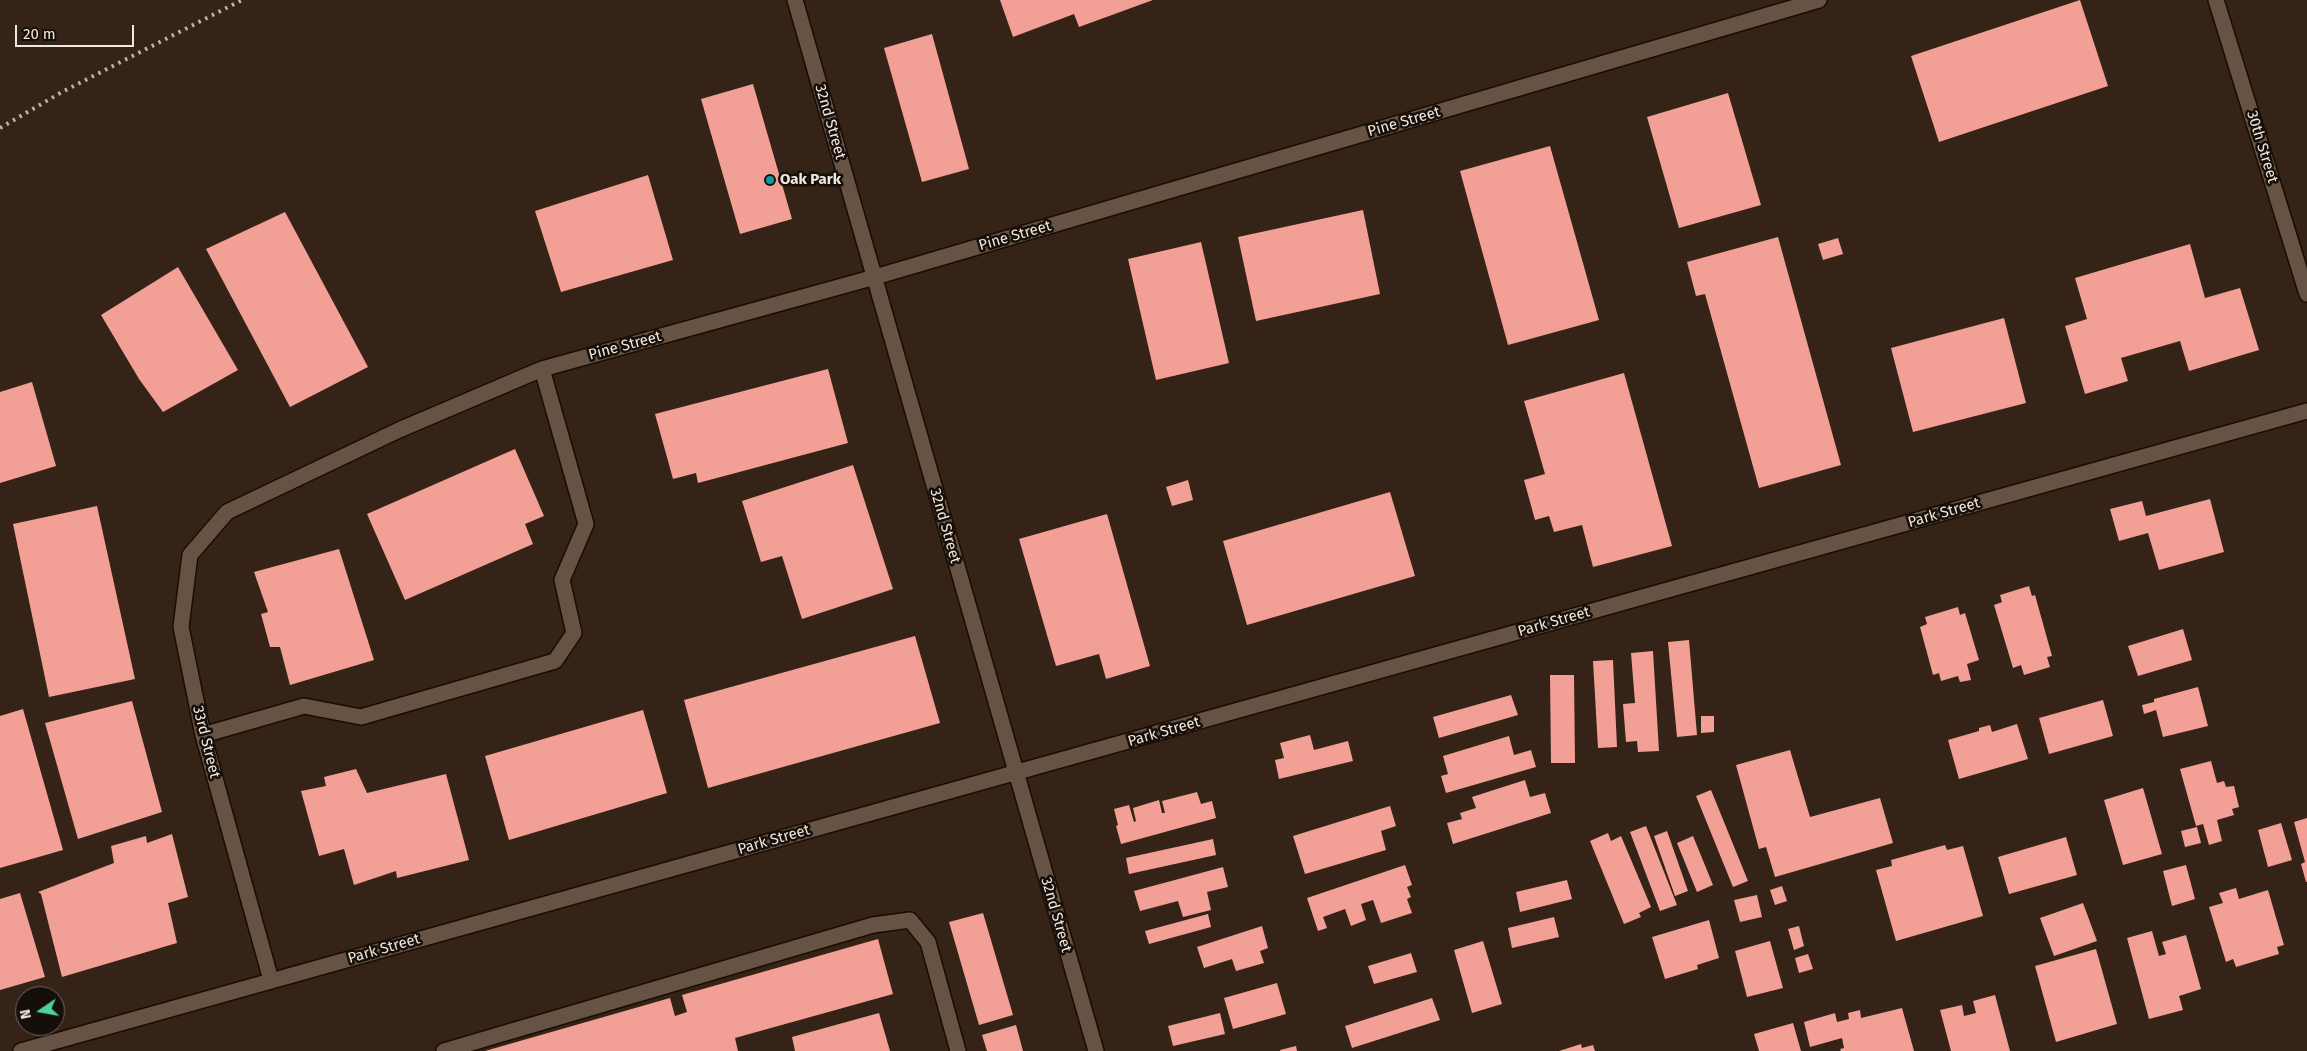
<!DOCTYPE html>
<style>
body{margin:0}
#map{position:relative;width:2307px;height:1051px;overflow:hidden;background:#342316;font-family:"Fira Sans",sans-serif}
canvas{display:block}
.north{position:absolute;left:15px;top:986px;width:50px;height:50px;box-sizing:border-box;background:#160f09;border:1px solid #6e655e;border-radius:50%;rotate:258deg;font-size:14px;font-weight:700;line-height:20px;text-align:center;color:#f2e7de}
.north::after{content:'';display:block;margin:auto;width:18px;height:22px;background:#4ed399;clip-path:polygon(50% 0,100% 100%,50% 72%,0 100%)}
.scale{position:absolute;left:15px;top:25px;width:119px;height:22px;box-sizing:border-box;border:2px solid #f2e7de;border-top:0;padding-left:6px;font-size:15px;line-height:18px;white-space:nowrap;color:#f2e7de;-webkit-text-stroke:4px #160f09;paint-order:stroke}
</style>
<div id="map">
<canvas width="2307" height="1051"></canvas>
<div class="north">N</div>
<div class="scale">20 m</div>
</div>
<script>
const context = document.querySelector('canvas').getContext('2d');
context.lineJoin = 'round';
function paint(path, color) { context.fillStyle = color; context.fill(path, 'evenodd'); }
const poly = rows => new Path2D(rows.map(r => 'M' + r).join(''));
function strokePath(path, color, width, dash) { context.strokeStyle = color; context.lineWidth = width; context.lineCap = dash ? 'butt' : 'round'; context.setLineDash(dash || []); context.stroke(path); }
function drawText(font, color, halo, rows, align = 'center') {
  context.font = font + ' "Fira Sans",sans-serif'; context.lineWidth = 5; context.setLineDash([]); context.textBaseline = 'middle'; context.strokeStyle = halo; context.fillStyle = color; for (const [text, x, y, turn = 0] of rows) {
    context.save(); context.translate(x, y); context.rotate((+turn || 0) * Math.PI / 180); context.textAlign = isNaN(turn) ? turn : align; if (halo) context.strokeText(text, 0, 0); context.fillText(text, 0, 0); context.restore();
  }
}
const building = poly([
 [1000,0,1153,0,1079,27,1074,14,1013,37],
 [2080,0,2108,86,1939,142,1911,56],
 [932,34,969,169,922,182,884,48],
 [753,84,792,219,740,234,701,99],
 [1728,93,1761,205,1679,228,1647,117],
 [1550,146,1599,320,1508,345,1460,171],
 [648,175,673,260,561,292,535,211],
 [1363,210,1380,294,1256,321,1238,237],
 [285,212,368,367,290,407,206,249],
 [1778,237,1841,465,1759,488,1705,294,1696,296,1687,262],
 [1838,238,1843,254,1823,260,1818,244],
 [1201,242,1229,363,1156,380,1128,259],
 [2190,244,2205,298,2240,288,2259,350,2189,371,2180,341,2121,358,2128,381,2085,394,2065,326,2087,319,2075,278],
 [178,267,238,370,163,412,139,379,101,315],
 [2004,318,2026,403,1913,432,1891,348],
 [828,369,848,443,698,483,696,473,673,479,655,414],
 [1624,373,1672,546,1593,567,1582,525,1554,532,1549,516,1535,520,1524,480,1545,474,1524,401],
 [32,382,56,466,0,483,0,392],
 [515,449,544,516,525,524,533,544,405,600,367,514],
 [853,465,893,589,802,619,782,556,761,562,742,501],
 [1188,480,1193,500,1172,506,1166,487],
 [1390,492,1415,576,1247,625,1223,541],
 [2210,499,2224,552,2159,570,2148,533,2119,541,2110,509,2142,501,2146,516],
 [97,506,135,679,49,697,13,524],
 [1107,514,1150,666,1106,679,1099,654,1056,666,1019,539],
 [339,549,374,660,290,685,280,647,270,647,261,614,268,612,254,572],
 [2029,586,2032,596,2035,595,2052,656,2047,657,2050,667,2024,675,2021,665,2013,668,1994,605,2002,602,2000,595],
 [1958,607,1960,615,1965,613,1979,660,1967,664,1971,680,1960,682,1958,676,1941,681,1939,673,1933,675,1920,627,1927,624,1925,617],
 [2183,629,2192,660,2138,676,2128,646],
 [915,636,940,723,708,788,684,700],
 [1689,640,1697,735,1677,737,1668,642],
 [1653,651,1659,751,1638,752,1637,741,1626,742,1623,704,1635,703,1631,653],
 [1613,660,1617,747,1598,748,1593,661],
 [1550,675,1574,675,1575,763,1551,763],
 [2198,687,2208,726,2163,737,2156,710,2144,714,2142,705,2154,702,2154,699],
 [1511,695,1518,715,1439,738,1433,717],
 [2103,700,2113,736,2049,754,2039,718],
 [132,701,162,812,78,839,45,723],
 [23,709,63,850,0,868,0,716],
 [643,710,667,793,509,840,485,756],
 [1701,716,1714,716,1714,732,1701,733],
 [2017,724,2028,759,1959,779,1948,740,1979,731,1979,728,1990,725,1992,732],
 [1310,735,1314,750,1348,741,1353,761,1279,779,1275,760,1284,758,1280,743],
 [1509,736,1514,755,1531,750,1536,767,1446,793,1441,776,1448,774,1443,756],
 [1790,750,1810,817,1880,798,1893,843,1775,877,1766,847,1759,849,1736,765],
 [2211,761,2217,783,2224,781,2226,787,2234,786,2239,807,2232,809,2234,815,2217,820,2222,841,2209,845,2203,824,2196,826,2180,769],
 [356,769,367,793,446,774,469,860,397,878,396,871,354,885,344,849,319,856,301,791,326,786,324,777],
 [1525,780,1530,797,1545,793,1551,813,1453,844,1447,823,1462,819,1460,813,1476,808,1472,797],
 [2143,788,2162,854,2123,865,2104,800],
 [1711,790,1748,881,1733,887,1696,796],
 [1197,792,1201,804,1212,801,1216,818,1121,844,1116,826,1118,825,1114,809,1129,805,1134,822,1136,821,1133,808,1159,800,1162,813,1165,813,1162,801],
 [1390,806,1396,826,1381,831,1386,850,1305,874,1293,836],
 [2307,818,2307,882,2306,882,2301,864,2305,862,2294,822],
 [2281,823,2292,860,2268,867,2258,830],
 [1646,826,1677,905,1660,911,1630,832],
 [2197,827,2201,843,2185,847,2181,831],
 [1667,831,1688,891,1675,896,1654,836],
 [1608,833,1611,841,1621,836,1651,907,1639,913,1641,917,1624,924,1590,841],
 [172,834,188,897,168,903,177,943,62,977,41,894,38,892,114,863,111,846,146,836,147,843],
 [1693,836,1713,885,1697,892,1677,843],
 [2066,837,2077,875,2009,894,1998,857],
 [1213,839,1216,855,1129,874,1126,858],
 [1945,845,1947,850,1963,846,1983,916,1896,941,1876,870,1892,866,1891,860],
 [1405,865,1412,885,1407,887,1411,897,1407,899,1412,913,1381,923,1373,900,1361,904,1366,920,1351,926,1345,909,1323,917,1327,928,1318,931,1307,898],
 [2186,865,2195,899,2172,906,2163,871],
 [1223,867,1228,887,1207,892,1211,910,1183,917,1178,901,1140,911,1134,891],
 [1567,880,1572,899,1520,912,1516,892],
 [1782,886,1787,901,1775,905,1770,890],
 [2236,888,2239,899,2268,890,2284,945,2277,947,2279,954,2236,967,2233,959,2226,962,2209,907,2223,903,2219,893],
 [20,893,45,977,0,990,0,899],
 [1757,895,1762,917,1740,922,1734,900],
 [2083,903,2097,941,2054,956,2040,918],
 [983,913,1013,1015,979,1025,949,922],
 [1208,914,1211,927,1149,944,1145,931],
 [1554,917,1559,937,1512,948,1508,928],
 [1709,920,1719,958,1697,965,1698,969,1665,979,1652,937],
 [1262,926,1268,948,1260,951,1264,963,1236,971,1232,959,1204,968,1197,947],
 [1799,926,1804,946,1794,950,1788,929],
 [2152,931,2159,956,2166,954,2162,942,2186,935,2201,989,2179,996,2183,1010,2149,1019,2127,938],
 [878,939,893,994,735,1038,738,1051,485,1051,670,998,675,1016,687,1012,682,995],
 [1483,941,1502,1004,1472,1013,1454,950],
 [1770,941,1783,988,1747,997,1735,951],
 [2096,949,2117,1024,2056,1042,2035,966],
 [1411,953,1417,972,1374,984,1368,966],
 [1808,954,1813,969,1799,973,1795,958],
 [1277,983,1286,1014,1233,1029,1224,998],
 [1995,995,2010,1051,1951,1051,1940,1010,1962,1005,1964,1016,1976,1013,1973,1001],
 [1432,998,1440,1020,1352,1048,1345,1026],
 [1902,1008,1914,1051,1841,1051,1840,1049,1844,1048,1842,1038,1810,1047,1804,1022,1835,1013,1837,1022,1849,1019,1848,1013,1860,1010,1861,1018],
 [879,1013,890,1051,795,1051,792,1037],
 [1220,1013,1225,1034,1173,1046,1168,1026],
 [1793,1023,1801,1051,1759,1051,1754,1034],
 [1016,1025,1023,1051,987,1051,982,1035],
 [1581,1044,1582,1048,1593,1045,1595,1051,1559,1051],
 [1296,1046,1297,1051,1280,1051,1280,1050]
]);
const minor = poly([
 [795,0,1096,1051],
 [2216,0,2307,294],
 [203,735,304,706,361,717,555,661,574,633,562,580,586,524,542,369],
 [271,980,203,735,181,627,190,555,227,512,399,430,542,369,875,277,1819,0],
 [21,1051,2307,411],
 [444,1051,873,925,910,920,928,942,958,1051]
]);
const rail = poly([
 [0,128,62,92,242,0]
]);
const markers = [
 [770,180,5,"#0f9aa8"]
];
const streetNames = [
 ["32nd Street",830,122,74],
 ["Pine Street",1404,122,-16],
 ["30th Street",2262,147,73],
 ["Pine Street",1015,236,-16],
 ["Pine Street",625,346,-15],
 ["Park Street",1944,513,-16],
 ["32nd Street",945,526,74],
 ["Park Street",1554,622,-16],
 ["Park Street",1164,732,-16],
 ["33rd Street",206,742,76],
 ["Park Street",774,840,-16],
 ["32nd Street",1056,915,74],
 ["Park Street",384,949,-16]
];
const poiNames = [
 ["Oak Park",780,180]
];
paint(building, '#f2a096');
strokePath(minor, '#1b0c02', 18);
strokePath(minor, '#665344', 15);
strokePath(rail, '#bfb2a8', 4, [2.5, 5]);
for (const [x, y, r, color] of markers) { const dot = new Path2D(); dot.arc(x, y, r, 0, 2 * Math.PI); context.fillStyle = color; context.fill(dot); strokePath(dot, '#160f09', 2); }
drawText('15px', '#f2e7de', '#160f09', streetNames);
drawText('bold 15px', '#f2e7de', '#160f09', poiNames, 'left');
</script>
